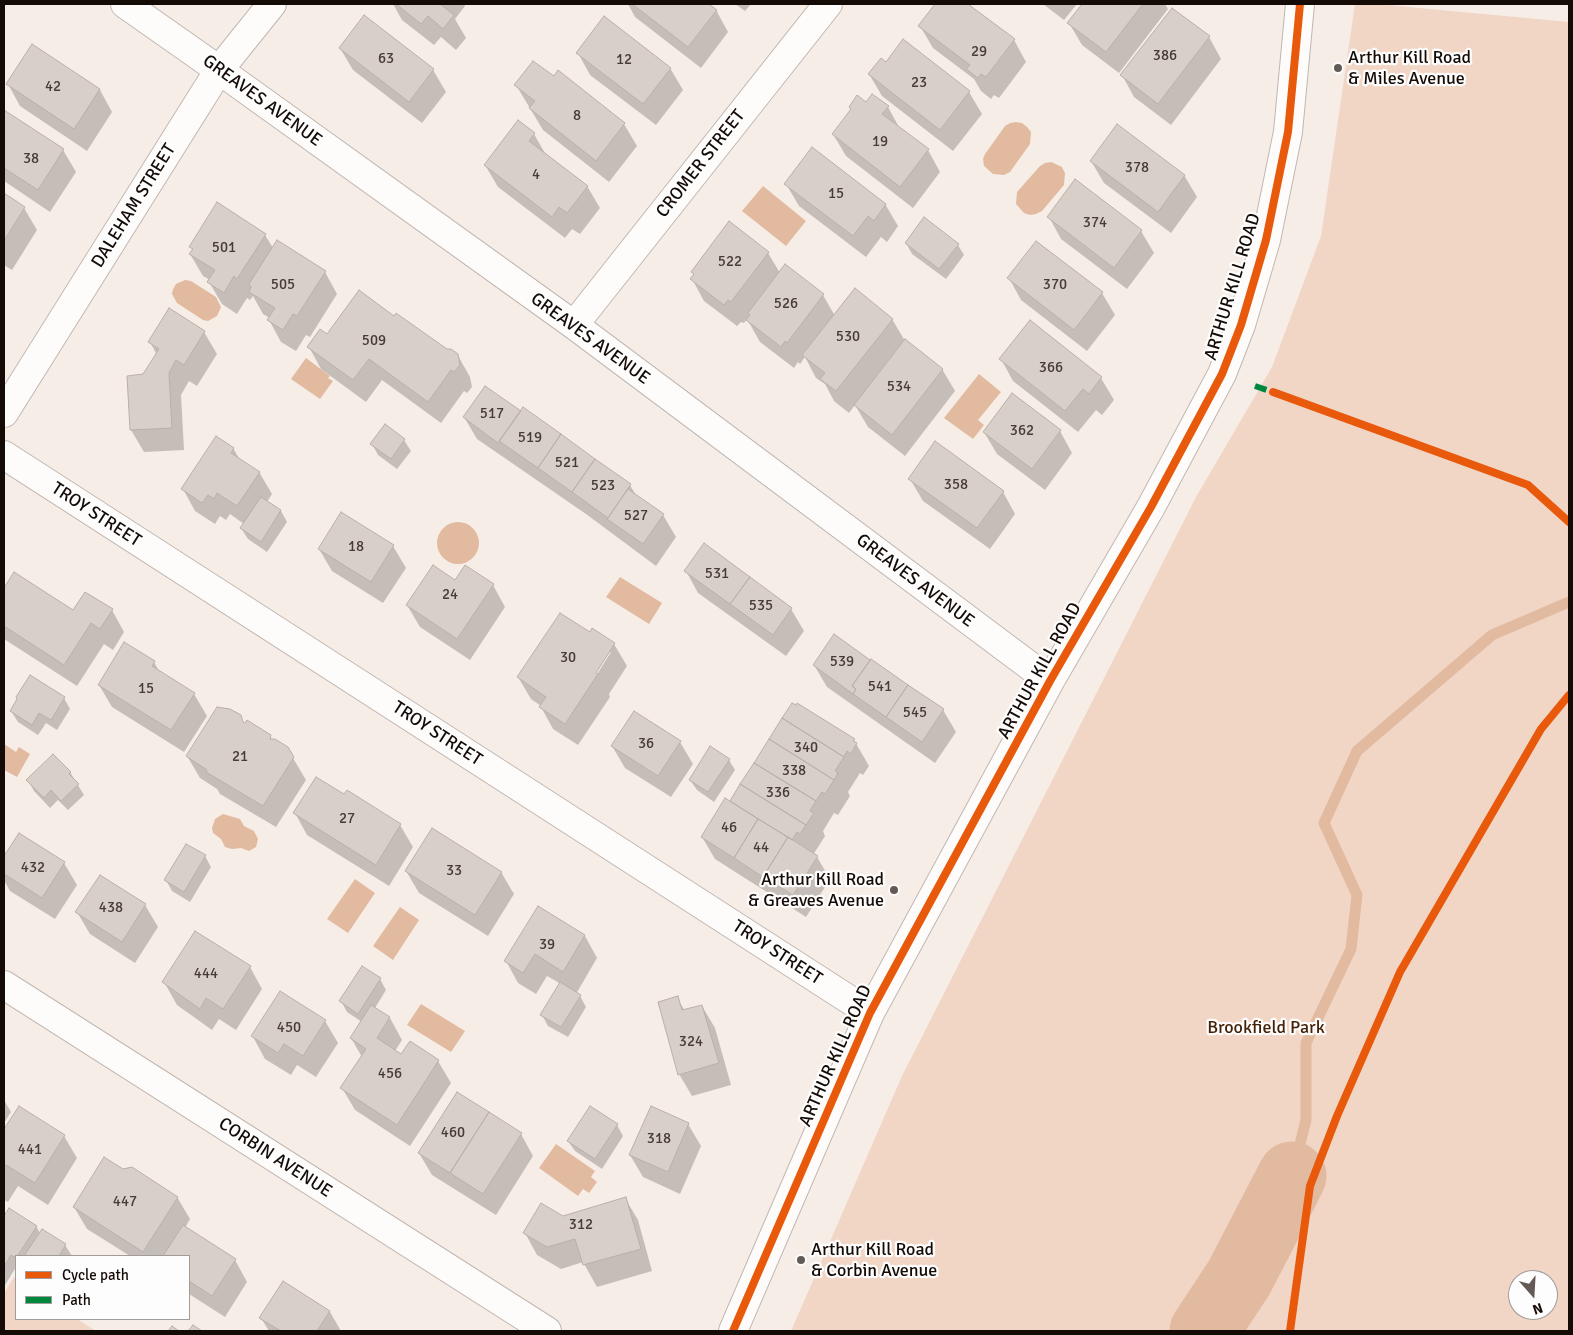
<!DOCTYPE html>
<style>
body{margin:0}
#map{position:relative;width:1573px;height:1335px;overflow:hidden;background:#f7ede7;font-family:Signika,sans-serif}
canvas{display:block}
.frame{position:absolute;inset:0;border:5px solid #150b06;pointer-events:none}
.legend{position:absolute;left:15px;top:1255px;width:175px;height:65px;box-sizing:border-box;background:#fdfdfd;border:1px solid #a09c9a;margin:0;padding:6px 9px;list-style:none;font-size:15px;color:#150b06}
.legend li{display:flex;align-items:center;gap:10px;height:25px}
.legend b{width:25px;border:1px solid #a09c9a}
.north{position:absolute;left:1508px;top:1270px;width:50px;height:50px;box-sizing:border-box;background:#fdfdfd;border:1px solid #a09c9a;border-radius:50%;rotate:161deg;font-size:14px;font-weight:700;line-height:20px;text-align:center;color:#150b06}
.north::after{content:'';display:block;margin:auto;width:18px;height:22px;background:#645a55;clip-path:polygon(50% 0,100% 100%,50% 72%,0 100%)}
</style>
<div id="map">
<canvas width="1573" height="1335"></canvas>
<div class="frame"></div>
<ul class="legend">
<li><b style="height:6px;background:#e8590c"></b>Cycle path</li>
<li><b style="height:6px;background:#00873e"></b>Path</li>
</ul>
<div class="north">N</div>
</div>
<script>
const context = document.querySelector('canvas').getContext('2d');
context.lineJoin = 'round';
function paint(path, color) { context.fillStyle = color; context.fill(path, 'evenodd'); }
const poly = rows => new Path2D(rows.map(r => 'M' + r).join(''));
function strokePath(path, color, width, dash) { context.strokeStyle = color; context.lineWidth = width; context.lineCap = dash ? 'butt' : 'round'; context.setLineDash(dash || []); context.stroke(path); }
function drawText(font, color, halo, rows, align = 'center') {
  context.font = font + ' Signika,sans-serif'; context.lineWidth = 4.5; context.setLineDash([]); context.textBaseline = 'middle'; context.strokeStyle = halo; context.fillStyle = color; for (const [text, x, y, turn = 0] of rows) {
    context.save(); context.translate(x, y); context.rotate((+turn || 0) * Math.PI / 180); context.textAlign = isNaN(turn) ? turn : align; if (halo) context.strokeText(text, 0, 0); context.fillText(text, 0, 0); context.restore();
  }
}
const green = poly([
 [1355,4,1377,4,1569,22,1569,1331,791,1331,902,1076,1196,497,1272,367,1321,236],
 [1518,1280,1548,1280,1548,1310,1518,1310],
 [14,1277,16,1279,16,1319,77,1319,96,1331,4,1331,4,1293]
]);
const water = poly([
 [1016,122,1022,123,1027,127,1031,132,1030,144,1010,172,1004,175,993,174,984,166,983,159,985,154,1005,126,1010,123],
 [1051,162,1062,167,1065,173,1064,185,1042,211,1036,214,1030,215,1024,213,1016,204,1017,192,1040,166,1045,163],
 [763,186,806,221,786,246,742,211],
 [185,280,191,281,216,297,221,307,217,316,208,321,203,320,177,303,172,294,173,289,176,284],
 [306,358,330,376,328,378,333,381,320,399,291,379],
 [979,374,1001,392,978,420,984,425,973,439,944,418],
 '437 543a21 21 0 1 1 42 0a21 21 0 1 1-42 0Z',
 [620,577,662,603,649,624,606,597],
 [4,744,16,752,19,747,30,754,17,777,4,770],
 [223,814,240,819,244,826,254,831,258,839,256,847,249,851,241,848,232,849,225,847,221,839,213,833,212,828,215,819],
 [355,879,375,893,348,933,327,919],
 [400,907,419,920,393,960,373,946],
 [421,1004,465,1031,451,1052,407,1025],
 [556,1144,595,1171,591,1177,597,1182,589,1193,583,1189,578,1196,539,1168]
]);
const shadow = poly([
 [393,4,464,4,465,6,455,19,466,38,456,50,441,37,434,45,402,20],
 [628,4,707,4,716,10,728,32,701,68,635,17],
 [735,4,751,4,745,11],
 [937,4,966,4,1014,40,1026,62,999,98,994,95,991,99,981,91,974,79,933,48,920,26],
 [1043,4,1077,4,1064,20],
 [1084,4,1165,4,1168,9,1119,73,1082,45,1069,23],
 [364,17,433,70,446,92,422,123,353,70,340,48],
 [1209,37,1221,59,1171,125,1134,97,1122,75],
 [903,41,969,92,982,114,953,151,882,96,869,74,886,64],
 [578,53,670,68,683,90,656,125,590,75],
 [8,84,100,90,112,112,87,151,20,106],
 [516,85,624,124,637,146,609,182,543,130],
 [867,104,888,107,900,129,928,150,940,172,913,208,846,156,833,134],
 [4,112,63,150,76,172,50,212,4,181],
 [534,134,546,155,587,186,600,208,580,234,572,229,565,238,498,187,485,165],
 [1091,161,1184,175,1197,197,1171,233,1104,183],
 [1075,181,1141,231,1154,253,1127,289,1061,239,1049,217],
 [786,184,885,204,898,226,887,242,881,237,866,257,799,206],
 [4,194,24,208,37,230,12,270,4,265],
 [265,235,273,248,325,272,337,294,310,337,306,335,296,351,281,342,269,320,270,318,263,314,253,296,250,300,247,298,237,314,222,304,209,282,210,280,203,276,190,254,193,251,191,247],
 [906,243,958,245,964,255,946,279,912,254],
 [768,253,780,273,823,295,835,316,892,319,905,341,942,369,955,391,905,456,868,427,855,405,849,413,834,401,825,384,816,378,805,357,800,364,798,362,794,368,760,342,747,319,744,323,741,322,737,326,704,301,692,279,694,275,692,272],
 [1009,278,1102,293,1115,315,1087,351,1021,300],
 [394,318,447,351,457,354,470,377,472,387,467,393,464,391,441,423,382,380,366,402,321,369,309,347,328,336],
 [204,332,217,354,197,386,189,381,181,395,184,450,144,452,131,430,128,377,144,375,157,355,150,342],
 [1001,359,1101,378,1114,400,1102,415,1096,410,1078,432,1013,381],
 [464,417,630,485,637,497,663,515,676,537,656,566,586,514,477,439],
 [1060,431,1072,453,1045,490,997,454,984,432],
 [404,440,411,451,397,469,378,455,372,444],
 [233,448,240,460,259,472,272,494,267,502,281,511,287,522,267,552,248,539,241,528,244,524,230,514,226,520,220,516,215,524,195,511,183,489],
 [910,479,1003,492,1015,514,990,549,923,501],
 [393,546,406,568,383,603,332,571,319,549],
 [686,571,791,609,804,631,786,656,698,593],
 [15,573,74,611,112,610,124,632,113,650,104,644,77,686,4,639,4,590],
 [456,581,493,585,505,607,470,660,420,627,407,605],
 [593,630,614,644,627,666,609,694,610,697,578,745,553,729,541,707,541,706,531,699,518,677,590,634],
 [608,652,611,652,594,679,592,677],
 [835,636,943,710,956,732,935,763,827,687,814,665],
 [125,644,154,662,160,673,194,694,207,716,184,752,112,707,99,685],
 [64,698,70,709,57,730,46,723,38,735,18,722,11,711],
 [792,704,854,740,869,766,863,775,860,773,848,792,850,796,838,815,834,813,823,831,825,836,813,855,817,857,830,879,806,917,715,859,702,837,730,803],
 [240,716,245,725,270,736,272,740,287,748,306,780,276,827,220,794,217,789,200,778,187,756],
 [680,742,693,764,671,797,625,768,612,746],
 [729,760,735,770,714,802,697,790,690,780],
 [70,772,84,795,68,810,58,800,50,808,34,791,28,780],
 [347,792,400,825,413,847,389,886,307,835,295,813,345,796],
 [19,834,64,863,77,885,55,919,10,891,4,880,4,858],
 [205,856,211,867,190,902,172,891,166,880],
 [406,871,501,872,514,894,488,936,419,893],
 [145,905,158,927,135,963,90,934,77,912],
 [538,908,585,936,597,958,576,994,580,996,586,1007,568,1037,548,1026,542,1015,561,984,547,976,536,994,518,983,506,961],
 [250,967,262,989,236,1030,219,1019,212,1030,177,1005,164,982],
 [380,979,386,990,375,1008,390,1018,402,1040,395,1051,401,1056,438,1061,451,1083,410,1146,355,1110,342,1088,362,1057,351,1038,362,1022,347,1012,341,1001],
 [677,998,685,1011,702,1006,715,1028,731,1085,692,1096,679,1074],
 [325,1021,338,1043,316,1077,297,1065,291,1075,265,1059,253,1037],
 [4,1100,11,1112,4,1123],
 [19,1108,64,1136,77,1158,48,1205,18,1186,8,1202,4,1200,4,1132],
 [688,1124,701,1146,680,1194,643,1177,630,1155],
 [617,1125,623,1136,602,1169,575,1151,568,1141],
 [521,1134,533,1156,496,1215,432,1175,419,1153],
 [177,1197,190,1219,185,1228,235,1260,247,1282,225,1317,189,1294,189,1256,130,1256,87,1229,74,1207],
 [625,1198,638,1220,652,1271,597,1287,583,1262,561,1269,537,1255,525,1233,563,1217],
 [10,1209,36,1226,40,1233,42,1230,65,1245,72,1256,16,1256,16,1267,4,1287,4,1218],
 [283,1282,330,1312,341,1331,269,1331,261,1318]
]);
const stream = poly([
 [1292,1176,1306,1120,1306,1043,1351,949,1357,895,1324,823,1357,751,1492,635,1569,602]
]);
const river = poly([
 [1204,1331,1239,1278,1292,1176]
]);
const building = poly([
 [396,4,440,4,454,15,443,29,428,16,421,24,396,4],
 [632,4,709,4,717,10,688,47,632,4],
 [935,4,968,4,1015,39,986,77,981,74,978,78,966,69,970,65,918,26,935,4],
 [1082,4,1143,4,1106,52,1067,23,1082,4],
 [1172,8,1210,36,1158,104,1120,75,1172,8],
 [364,15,434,69,409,102,339,48,364,15],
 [604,16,671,68,643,104,576,53,604,16],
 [903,39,970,91,940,130,868,74,881,58,886,62,903,39],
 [32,44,100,89,74,129,6,84,32,44],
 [533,61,554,76,558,70,625,123,596,161,529,108,535,101,514,85,533,61],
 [872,94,889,106,882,114,929,149,900,187,832,134,851,109,849,107,857,95,866,102,872,94],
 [4,110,64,149,38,190,4,168,4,110],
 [518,120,535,133,529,141,588,186,567,213,559,207,552,217,484,165,518,120],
 [1117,124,1185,175,1158,212,1090,161,1117,124],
 [812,147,886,204,874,221,868,216,853,236,784,184,812,147],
 [1075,179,1142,230,1114,268,1047,217,1075,179],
 [4,193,25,207,4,241,4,193],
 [217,202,266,234,237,279,234,276,224,293,207,282,215,270,189,254,193,249,189,247,217,202],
 [924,217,959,244,939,269,905,243,924,217],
 [729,221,769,252,731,302,728,300,724,305,690,279,694,274,691,272,729,221],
 [277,240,326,271,297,316,293,314,283,330,267,320,275,308,249,292,251,287,249,284,277,240],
 [1036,241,1103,292,1074,330,1007,278,1036,241],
 [785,264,824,294,787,343,785,341,781,347,746,320,750,315,748,313,785,264],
 [855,288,893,319,836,391,820,379,825,373,802,355,855,288],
 [359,290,394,316,396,313,447,349,451,349,458,354,460,365,454,372,451,370,428,402,369,359,353,380,307,347,320,329,327,334,359,290],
 [169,308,205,331,184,365,176,360,169,373,172,428,130,430,127,376,143,374,159,349,148,342,169,308],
 [1030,320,1102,377,1089,394,1083,389,1065,411,999,359,1030,320],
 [905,339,943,369,892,435,854,405,905,339],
 [485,386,521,411,498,443,463,417,485,386],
 [1012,393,1061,430,1032,469,983,432,1012,393],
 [523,407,561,434,538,468,499,441,523,407],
 [385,424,405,439,391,459,370,444,385,424],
 [561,434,595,459,572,492,538,468,561,434],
 [216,436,234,448,231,453,260,472,237,506,217,493,214,499,208,495,202,503,181,489,216,436],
 [935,441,1004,491,977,528,908,479,935,441],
 [595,459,631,484,608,518,572,492,595,459],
 [628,489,664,514,643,544,607,519,628,489],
 [261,497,281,510,261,542,240,528,261,497],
 [341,512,394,545,371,582,318,549,341,512],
 [704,543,750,577,730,604,684,571,704,543],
 [433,565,455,580,465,565,494,584,457,639,406,605,433,565],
 [14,572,73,610,85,592,113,609,100,629,91,623,64,665,4,626,4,588,14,572],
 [750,577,792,608,773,635,730,604,750,577],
 [560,613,590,632,592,628,615,643,596,673,598,674,565,724,539,707,546,697,517,677,560,613],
 [834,634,870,660,852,686,856,689,853,694,813,665,834,634],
 [124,642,155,661,152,666,195,693,171,730,98,685,124,642],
 [871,659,908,685,886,717,853,694,856,689,852,686,871,659],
 [30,675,65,697,51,720,39,713,32,725,10,711,17,699,16,697,30,675],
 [908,685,944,709,922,742,886,717,908,685],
 [792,703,796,705,797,703,855,739,853,741,857,743,851,754,847,751,844,757,782,718,792,703],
 [217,707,230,709,241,715,243,722,245,723,247,720,271,735,270,739,275,739,288,747,294,757,263,806,206,772,207,770,186,756,217,707],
 [634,711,681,741,658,776,611,746,634,711],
 [782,718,844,757,835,771,838,773,834,780,769,739,782,718],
 [769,739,834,780,825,794,822,792,816,801,754,763,769,739],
 [710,746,730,759,708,792,689,780,710,746],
 [53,754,71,772,69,774,79,784,61,801,51,790,44,798,26,780,53,754],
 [754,763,816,801,810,811,814,813,806,825,740,784,754,763],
 [316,777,344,794,347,790,401,824,376,865,293,813,316,777],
 [740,784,806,825,800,834,797,832,792,840,730,801,740,784],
 [725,798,758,819,734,858,701,837,725,798],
 [758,819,788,837,763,877,734,858,758,819],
 [432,828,502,872,475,915,405,871,432,828],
 [19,833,65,862,42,898,4,874,4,856,19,833],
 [788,837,818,856,793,895,763,877,788,837],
 [186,844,206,855,184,892,164,880,186,844],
 [100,875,146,904,122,942,75,912,100,875],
 [538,906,585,935,563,972,535,954,523,973,504,961,538,906],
 [195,931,251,966,223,1009,206,998,200,1009,162,982,195,931],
 [362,966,381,978,358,1014,339,1001,362,966],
 [560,982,581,995,561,1027,540,1015,560,982],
 [280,991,326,1020,303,1056,284,1044,278,1053,251,1036,280,991],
 [678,996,682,1010,702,1005,719,1063,678,1075,658,1002,678,996],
 [371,1005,390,1017,377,1038,401,1054,410,1041,439,1060,397,1125,340,1088,366,1049,350,1038,371,1005],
 [457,1092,489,1112,450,1173,418,1153,457,1092],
 [19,1106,65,1135,35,1183,6,1165,4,1167,4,1129,19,1106],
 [590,1106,618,1124,595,1159,567,1141,590,1106],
 [651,1106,689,1123,668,1172,629,1155,651,1106],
 [489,1112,522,1133,483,1194,450,1173,489,1112],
 [104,1157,123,1169,132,1167,178,1197,143,1252,73,1207,104,1157],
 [626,1197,641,1249,583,1265,575,1239,547,1247,523,1233,541,1203,563,1216,626,1197],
 [9,1208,37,1226,16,1258,11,1255,4,1267,4,1216,9,1208],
 [183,1225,236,1259,212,1296,189,1281,189,1256,163,1256,183,1225],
 [42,1229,66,1244,59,1256,24,1256,42,1229],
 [283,1281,330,1311,317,1331,281,1331,259,1318,283,1281],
 [193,1325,202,1331,188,1331,193,1325],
 [172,1326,179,1331,168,1331,172,1326]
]);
const path = poly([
 [1273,392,1528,485,1569,522],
 [1290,1331,1310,1186,1337,1116,1400,972,1541,729,1569,695]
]);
const minor = poly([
 [125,4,219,70,574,325,1050,681],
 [574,325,828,4],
 [4,413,219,70,272,4],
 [4,455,870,1013],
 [4,985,547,1331],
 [733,1331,870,1013,1050,681,1151,507,1222,374,1241,325,1266,240,1288,132,1300,4]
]);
const quiet = poly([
 [1255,386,1273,392]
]);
const cycleway = poly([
 [1273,392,1528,485,1569,522],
 [733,1331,870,1013,1050,681,1151,507,1222,374,1241,325,1266,240,1288,132,1300,4],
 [1290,1331,1310,1186,1337,1116,1400,972,1541,729,1569,695]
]);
const markers = [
 [1338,68,5,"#645a55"],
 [894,890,5,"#645a55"],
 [801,1260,5,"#645a55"]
];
const numberNames = [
 ["29",979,52],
 ["386",1165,56],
 ["63",386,59],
 ["12",624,60],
 ["23",919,83],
 ["42",53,87],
 ["8",577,116],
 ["19",880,142],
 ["38",31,159],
 ["378",1137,168],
 ["4",536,175],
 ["15",836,194],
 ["374",1095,223],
 ["501",224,248],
 ["522",730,262],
 ["505",283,285],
 ["370",1055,285],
 ["526",786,304],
 ["530",848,337],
 ["509",374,341],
 ["366",1051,368],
 ["534",899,387],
 ["517",492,414],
 ["362",1022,431],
 ["519",530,438],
 ["521",567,463],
 ["358",956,485],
 ["523",603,486],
 ["527",636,516],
 ["18",356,547],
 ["531",717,574],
 ["24",450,595],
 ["535",761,606],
 ["30",568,658],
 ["539",842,662],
 ["541",880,687],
 ["15",146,689],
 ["545",915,713],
 ["36",646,744],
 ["340",806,748],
 ["21",240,757],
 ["338",794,771],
 ["336",778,793],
 ["27",347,819],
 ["46",729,828],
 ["44",761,848],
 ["432",33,868],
 ["33",454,871],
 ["438",111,908],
 ["39",547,945],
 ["444",206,974],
 ["450",289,1028],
 ["324",691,1042],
 ["456",390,1074],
 ["460",453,1133],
 ["318",659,1139],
 ["441",30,1150],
 ["447",125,1202],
 ["312",581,1225]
];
const poiNames = [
 ["Arthur Kill Road",1348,58],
 ["& Miles Avenue",1348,79],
 ["Arthur Kill Road",884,880,"right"],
 ["& Greaves Avenue",884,901,"right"],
 ["Arthur Kill Road",811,1250],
 ["& Corbin Avenue",811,1271]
];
const streetNames = [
 ["GREAVES AVENUE",262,101,36],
 ["CROMER STREET",701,164,-52],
 ["DALEHAM STREET",134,206,-58],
 ["ARTHUR KILL ROAD",1233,287,-73],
 ["GREAVES AVENUE",590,339,36],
 ["TROY STREET",96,515,33],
 ["GREAVES AVENUE",915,581,37],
 ["ARTHUR KILL ROAD",1040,671,-61],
 ["TROY STREET",437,734,33],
 ["TROY STREET",777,953,33],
 ["ARTHUR KILL ROAD",836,1056,-66],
 ["CORBIN AVENUE",275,1158,33]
];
const parkNames = [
 ["Brookfield Park",1266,1028]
];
paint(green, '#f1d6c6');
paint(water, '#e2baa0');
paint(shadow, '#0003');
strokePath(stream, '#e2baa0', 11);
strokePath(river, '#e2baa0', 69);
paint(building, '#d9cfc9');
strokePath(building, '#b9afa9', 1);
strokePath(minor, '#c1b7b1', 30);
strokePath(path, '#dfdbd9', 3, [1, 4]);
strokePath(minor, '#fefcfb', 28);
strokePath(quiet, '#00873e', 6, [12, 6]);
strokePath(cycleway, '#e8590c', 8);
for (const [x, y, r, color] of markers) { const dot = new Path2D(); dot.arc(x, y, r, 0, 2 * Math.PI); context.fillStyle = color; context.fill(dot); strokePath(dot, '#fdfdfd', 2); }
drawText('15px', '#463c37', null, numberNames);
drawText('18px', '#150b06', '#fdfdfd', poiNames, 'left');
drawText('18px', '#150b06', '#fdfdfd', streetNames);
drawText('18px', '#432106', '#fdfdfd', parkNames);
</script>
